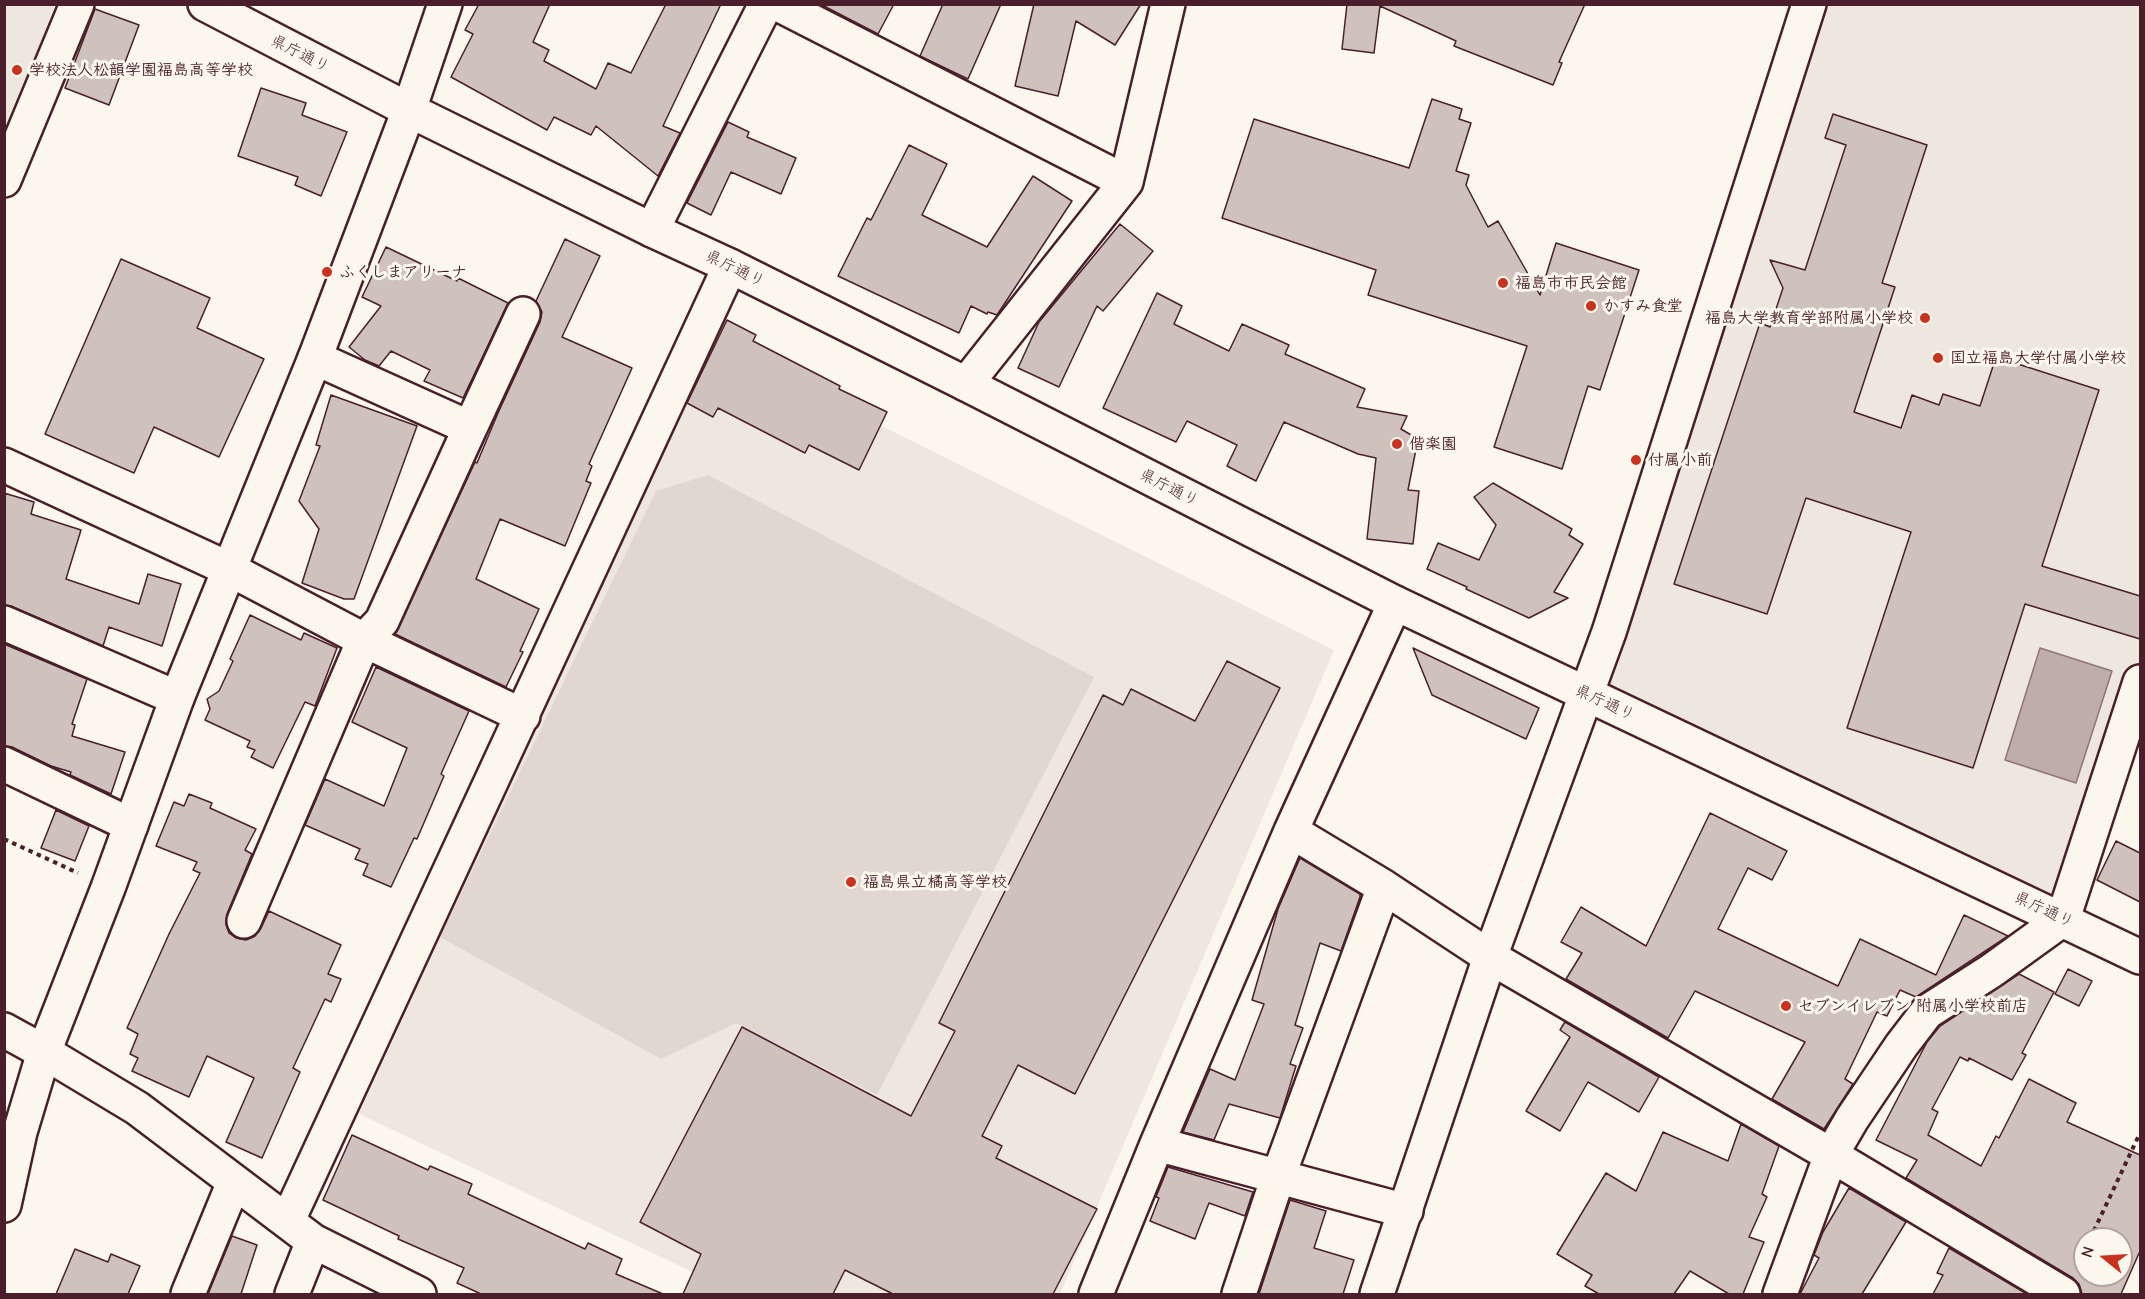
<!DOCTYPE html>
<meta charset="utf-8">
<style>
body{margin:0}
#map{position:relative;width:2145px;height:1299px;overflow:hidden;background:#fbf7ec;font-family:"Comic Neue",sans-serif}
canvas{display:block}
.frame{position:absolute;inset:0;border:6px solid #4a1f2b;pointer-events:none}
.north{position:absolute;left:2073px;top:1227px;width:60px;height:60px;box-sizing:border-box;background:#fbf7ec;border:2px solid #b4a19f;border-radius:50%;rotate:288deg;font-size:16px;font-weight:700;line-height:24px;text-align:center;color:#4a1f2b}
.north::after{content:'';display:block;margin:auto;width:21px;height:27px;background:#c8321e;clip-path:polygon(50% 0,100% 100%,50% 72%,0 100%)}
</style>
<div id="map">
<canvas width="2145" height="1299"></canvas>
<div class="frame"></div>
<div class="north">N</div>
</div>
<script>
const context = document.querySelector('canvas').getContext('2d');
context.lineJoin = 'round';
function paint(path, color) { context.fillStyle = color; context.fill(path, 'evenodd'); }
const poly = rows => new Path2D(rows.map(r => 'M' + r).join(''));
function strokePath(path, color, width, dash) { context.strokeStyle = color; context.lineWidth = width; context.lineCap = dash ? 'butt' : 'round'; context.setLineDash(dash || []); context.stroke(path); }
function drawText(font, color, halo, rows, align = 'center') {
  context.font = font + ' "Comic Neue","Klee One",sans-serif'; context.lineWidth = 6; context.setLineDash([]); context.textBaseline = 'middle'; context.strokeStyle = halo; context.fillStyle = color; for (const [text, x, y, turn = 0] of rows) {
    context.save(); context.translate(x, y); context.rotate((+turn || 0) * Math.PI / 180); context.textAlign = isNaN(turn) ? turn : align; if (halo) context.strokeText(text, 0, 0); context.fillText(text, 0, 0); context.restore();
  }
}
const built = poly([
 [5,4,55,5,5,135,4,5],
 [1809,5,2140,5,2140,686,2063,919,1585,694],
 [714,343,1334,650,1060,1294,739,1294,359,1114]
]);
const green = poly([
 [708,475,1094,677,877,1095,736,1023,661,1059,440,937,656,491]
]);
const water = poly([
 [2040,648,2112,671,2076,783,2005,760,2040,648]
]);
const building = poly([
 [479,4,550,4,533,42,549,50,544,61,596,89,608,63,631,73,666,4,721,4,663,126,680,133,658,176,596,126,591,135,554,117,547,130,451,77,473,34,465,30,479,4],
 [820,4,894,4,878,34,820,4],
 [943,4,1001,4,968,79,920,56,943,4],
 [1034,4,1141,4,1115,45,1076,21,1058,96,1015,86,1034,4],
 [1347,4,1585,4,1559,62,1562,63,1553,85,1454,46,1456,41,1380,6,1374,53,1342,49,1347,4],
 [95,9,139,25,109,105,65,88,95,9],
 [261,88,306,103,302,115,347,132,321,196,295,185,298,177,238,156,261,88],
 [1432,99,1462,109,1459,119,1471,123,1456,171,1469,175,1466,185,1488,227,1498,221,1540,295,1556,243,1639,270,1600,390,1588,386,1562,469,1494,447,1527,346,1368,295,1376,270,1222,218,1254,119,1409,168,1432,99],
 [1833,114,1927,145,1882,283,1895,287,1854,412,1901,428,1912,395,1939,405,1943,394,1980,406,1996,357,2099,390,2042,566,2140,596,2140,639,2025,604,1973,768,1847,728,1911,532,1806,498,1767,614,1674,584,1760,323,1770,327,1783,288,1770,260,1805,270,1846,145,1825,138,1833,114],
 [728,122,749,132,747,137,796,158,781,194,731,172,711,215,687,203,728,122],
 [909,145,947,164,922,215,987,247,1033,176,1072,201,997,315,988,312,987,314,971,306,959,333,838,276,867,218,871,220,909,145],
 [1120,224,1153,251,1103,311,1097,306,1059,387,1018,368,1039,322,1120,224],
 [565,239,600,256,562,337,632,368,589,464,592,466,586,481,591,483,565,546,500,519,476,579,539,609,520,651,523,652,506,687,395,634,475,462,477,463,498,413,540,322,542,312,536,301,565,239],
 [386,247,457,281,458,278,508,303,463,398,424,381,430,370,391,351,379,366,365,360,349,347,381,306,362,297,386,247],
 [121,259,210,298,197,328,264,359,219,457,154,427,134,473,45,434,121,259],
 [1157,293,1182,306,1174,324,1229,351,1242,324,1289,345,1285,354,1365,389,1357,407,1407,416,1401,429,1418,439,1408,490,1419,491,1413,544,1367,539,1376,458,1358,454,1284,422,1256,481,1227,466,1237,445,1187,421,1176,442,1103,408,1157,293],
 [727,320,756,335,753,341,840,386,839,389,887,412,859,470,809,445,805,453,718,408,713,417,687,403,727,320],
 [331,395,417,426,354,599,344,599,302,583,319,529,299,501,320,446,316,445,331,395],
 [1493,483,1572,529,1569,535,1583,544,1554,592,1568,598,1529,618,1466,589,1467,587,1427,569,1438,543,1479,560,1496,525,1474,497,1493,483],
 [4,493,34,502,31,514,81,530,66,579,139,604,148,574,181,584,162,646,109,627,103,646,11,606,4,605,4,493],
 [250,615,301,640,304,633,337,648,315,706,305,702,273,768,251,757,255,750,247,747,250,741,205,720,210,709,207,699,219,691,233,661,230,659,250,615],
 [4,644,87,679,72,724,75,725,72,736,125,752,111,794,70,775,71,772,51,766,12,747,4,746,4,644],
 [1413,648,1539,708,1526,739,1432,695,1413,648],
 [1227,661,1280,688,1075,1094,1018,1065,982,1136,1002,1146,996,1158,1097,1209,1053,1294,893,1294,845,1270,833,1294,683,1294,701,1254,640,1222,742,1027,911,1116,955,1031,939,1023,1103,695,1123,705,1131,689,1195,721,1227,661],
 [376,667,469,711,441,774,444,776,417,839,414,838,391,887,363,875,368,864,355,859,360,849,305,825,325,779,384,806,407,748,352,722,376,667],
 [189,794,212,803,210,808,256,829,245,850,252,854,227,914,226,924,229,933,236,938,246,940,255,936,261,928,269,911,341,945,328,974,341,979,331,1002,325,999,293,1068,300,1072,262,1158,226,1142,254,1078,207,1056,189,1097,132,1071,138,1058,130,1054,138,1034,127,1028,169,934,200,873,193,870,197,862,156,846,174,802,184,806,189,794],
 [56,810,89,826,75,861,41,848,56,810],
 [1710,813,1787,851,1772,880,1748,868,1718,929,1838,986,1860,939,1936,975,1964,915,2008,936,1916,997,1900,990,1887,1016,1877,1012,1845,1079,1853,1084,1824,1129,1772,1099,1805,1042,1695,991,1668,1038,1566,979,1582,953,1561,942,1581,907,1646,946,1710,813],
 [2116,841,2140,853,2140,902,2097,880,2116,841],
 [1300,858,1360,894,1360,897,1341,951,1320,943,1295,1025,1303,1028,1290,1064,1296,1066,1280,1118,1229,1104,1214,1140,1183,1132,1210,1069,1235,1080,1264,1004,1252,1000,1278,909,1300,858],
 [2068,969,2092,981,2079,1006,2055,994,2068,969],
 [2019,974,2054,992,2022,1053,2026,1055,2012,1080,1969,1058,1968,1061,1960,1057,1932,1109,1938,1112,1928,1135,1981,1166,1996,1136,1999,1138,2029,1079,2076,1103,2067,1122,2140,1155,2140,1251,2121,1294,2082,1294,2079,1284,2073,1278,1906,1178,1917,1160,1876,1140,1927,1042,1940,1026,2019,974],
 [2085,1239,2121,1239,2121,1275,2085,1275,2085,1239],
 [1565,1022,1659,1077,1639,1112,1588,1082,1560,1131,1526,1111,1570,1037,1560,1030,1565,1022],
 [1741,1124,1779,1146,1762,1194,1767,1197,1749,1237,1764,1242,1743,1294,1729,1294,1690,1271,1674,1294,1599,1294,1585,1286,1592,1275,1557,1254,1606,1173,1636,1191,1663,1132,1728,1161,1741,1124],
 [352,1135,428,1170,430,1166,472,1184,468,1194,585,1249,588,1243,622,1259,616,1274,663,1294,481,1294,457,1283,464,1268,398,1239,399,1236,323,1200,352,1135],
 [1168,1167,1253,1192,1245,1216,1209,1203,1195,1239,1150,1221,1159,1198,1156,1197,1168,1167],
 [1849,1188,1906,1222,1862,1294,1800,1294,1819,1258,1814,1255,1823,1232,1849,1188],
 [1290,1200,1326,1211,1314,1248,1354,1260,1343,1294,1259,1294,1290,1200],
 [232,1236,257,1245,241,1294,208,1294,232,1236],
 [1949,1248,2027,1294,1933,1294,1943,1275,1937,1273,1949,1248],
 [75,1249,108,1262,111,1254,140,1266,128,1294,56,1294,75,1249]
]);
const path = poly([
 [4,839,78,873],
 [2090,1239,2140,1133],
 [2077,1267,2085,1250]
]);
const street = poly([
 [778,4,1126,182],
 [4,180,77,4],
 [652,230,766,4],
 [966,384,1126,182,1168,4],
 [470,428,523,314],
 [4,465,229,569,364,640,523,716],
 [4,623,177,698],
 [4,764,131,825],
 [1291,831,1384,887,1490,957,1831,1155,2063,1294],
 [244,921,364,640,382,621,470,428,315,358],
 [4,1030,44,1052,137,1108,313,1241,419,1294],
 [1157,1144,1406,1211],
 [288,1220,730,266],
 [188,1294,234,1182],
 [292,1294,313,1241],
 [1096,1294,1157,1144,1291,831,1395,603],
 [1239,1294,1278,1177,1384,887],
 [1780,1294,1831,1155,1852,1119,1901,1046,1927,1012,1991,971,2063,919,2140,682]
]);
const secondary = poly([
 [205,4,409,110,652,230,730,266,966,384,1395,603,2140,957],
 [4,1205,20,1132,44,1052,108,888,177,698,315,358,409,110,445,4],
 [1377,1294,1490,957,1609,632,1809,4]
]);
const markers = [
 [17,70,6,"#c8321e"],
 [327,272,6,"#c8321e"],
 [1503,283,6,"#c8321e"],
 [1591,306,6,"#c8321e"],
 [1925,318,6,"#c8321e"],
 [1938,358,6,"#c8321e"],
 [1397,444,6,"#c8321e"],
 [1636,460,6,"#c8321e"],
 [851,882,6,"#c8321e"],
 [1786,1006,6,"#c8321e"]
];
const streetNames = [
 ["県庁通り",300,54,27],
 ["県庁通り",735,269,26],
 ["県庁通り",1169,488,27],
 ["県庁通り",1605,703,25],
 ["県庁通り",2044,910,25]
];
const poiNames = [
 ["学校法人松韻学園福島高等学校",29,70],
 ["ふくしまアリーナ",339,272],
 ["福島市市民会館",1515,283],
 ["かすみ食堂",1603,306],
 ["福島大学教育学部附属小学校",1913,318,"right"],
 ["国立福島大学付属小学校",1950,358],
 ["偕楽園",1409,444],
 ["付属小前",1648,460],
 ["福島県立橘高等学校",863,882],
 ["セブンイレブン 附属小学校前店",1798,1006]
];
paint(built, '#eee7de');
paint(green, '#e2d7d0');
paint(water, '#bfadaa');
strokePath(water, '#907477', 1.5);
paint(building, '#cfc2bc');
strokePath(building, '#4a1f2b', 1.5);
strokePath(street, '#4a1f2b', 38);
strokePath(secondary, '#4a1f2b', 38);
strokePath(path, '#4a1f2b', 4, [4.5, 4.5]);
strokePath(street, '#fbf7ec', 33);
strokePath(secondary, '#fbf7ec', 33);
for (const [x, y, r, color] of markers) { const dot = new Path2D(); dot.arc(x, y, r, 0, 2 * Math.PI); context.fillStyle = color; context.fill(dot); strokePath(dot, '#fbf7ec', 2); }
drawText('16px', '#4a1f2b', '#fbf7ec', streetNames);
drawText('bold 16px', '#4a1f2b', '#fbf7ec', poiNames, 'left');
</script>
